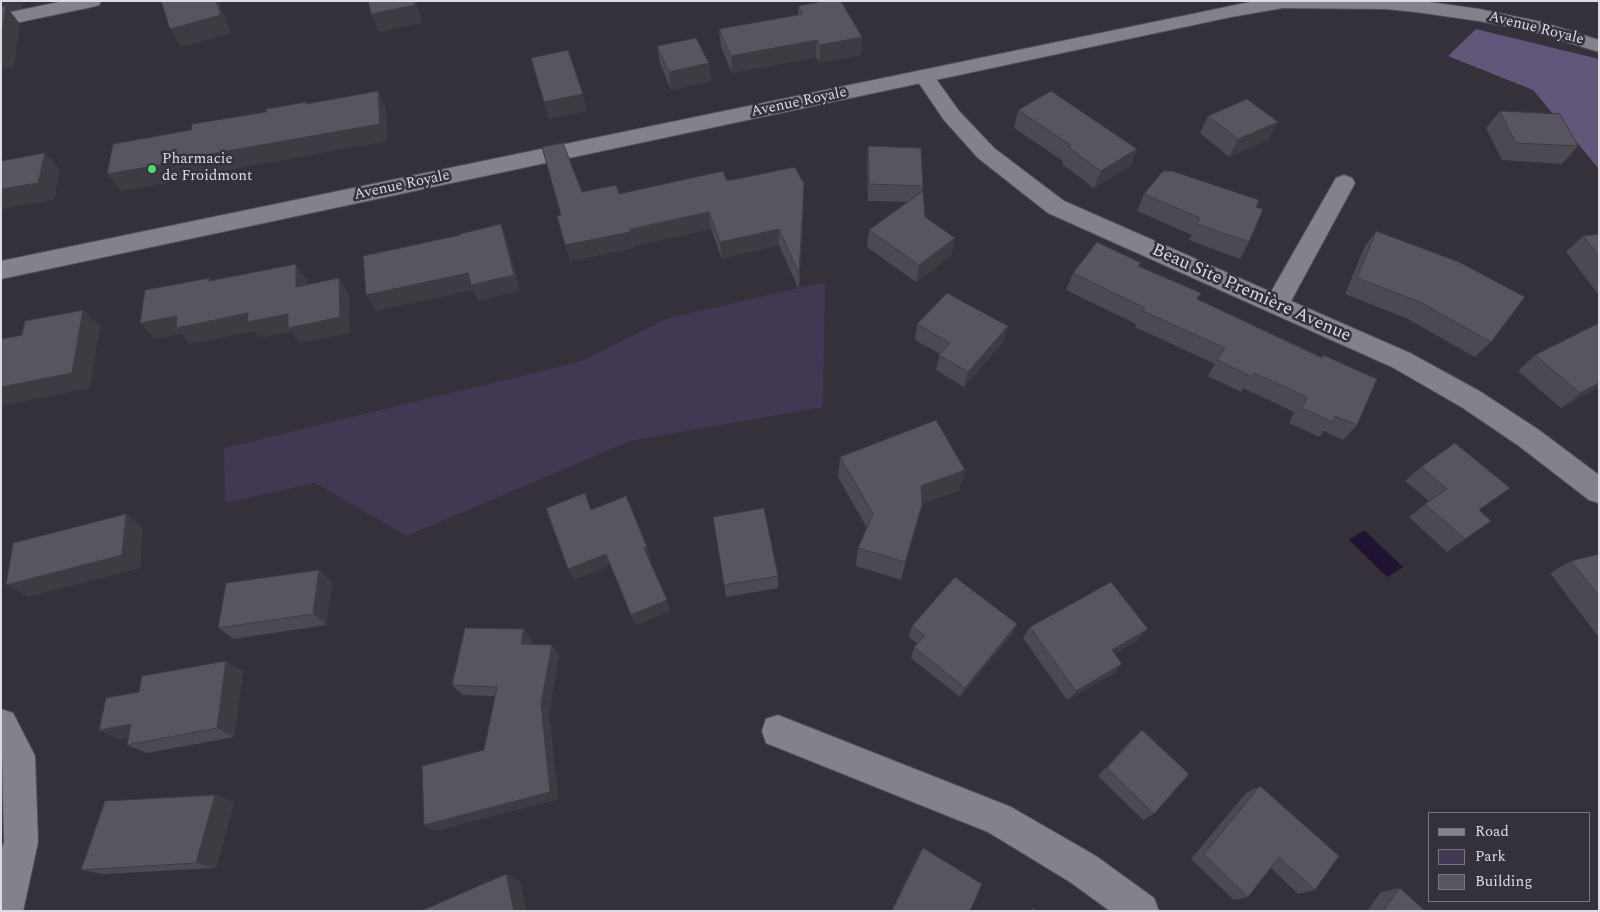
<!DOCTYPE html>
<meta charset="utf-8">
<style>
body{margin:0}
#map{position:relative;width:1600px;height:912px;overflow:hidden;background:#34313b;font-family:Spectral,serif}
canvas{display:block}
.frame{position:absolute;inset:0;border:2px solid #dedce3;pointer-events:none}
.legend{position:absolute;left:1428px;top:812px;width:162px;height:90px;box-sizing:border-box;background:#34313b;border:1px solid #78757e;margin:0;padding:6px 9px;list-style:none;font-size:15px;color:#dedce3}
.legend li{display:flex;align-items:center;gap:10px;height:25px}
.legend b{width:25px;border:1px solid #78757e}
</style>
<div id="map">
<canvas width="1600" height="912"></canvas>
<div class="frame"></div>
<ul class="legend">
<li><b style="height:6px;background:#84808c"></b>Road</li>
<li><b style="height:14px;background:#423854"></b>Park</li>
<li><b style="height:14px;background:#585560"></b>Building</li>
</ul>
</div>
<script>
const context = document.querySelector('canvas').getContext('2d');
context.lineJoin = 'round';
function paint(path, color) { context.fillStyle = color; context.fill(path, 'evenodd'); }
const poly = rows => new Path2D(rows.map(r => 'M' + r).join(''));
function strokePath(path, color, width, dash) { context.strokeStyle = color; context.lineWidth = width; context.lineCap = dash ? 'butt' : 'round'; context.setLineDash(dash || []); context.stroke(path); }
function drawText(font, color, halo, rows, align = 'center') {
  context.font = font + ' Spectral,serif'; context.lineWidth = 5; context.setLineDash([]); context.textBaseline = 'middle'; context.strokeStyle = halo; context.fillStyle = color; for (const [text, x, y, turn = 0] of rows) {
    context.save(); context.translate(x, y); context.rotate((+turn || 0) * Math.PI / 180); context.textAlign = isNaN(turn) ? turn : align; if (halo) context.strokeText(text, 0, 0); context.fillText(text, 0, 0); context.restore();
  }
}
const green = poly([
 [825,282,823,407,630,441,407,536,315,483,225,503,224,448,579,362,669,318]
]);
const forest = poly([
 [1476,29,1599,59,1599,169,1533,90,1448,56]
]);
const water = poly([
 [1364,530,1403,567,1387,577,1349,540]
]);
const minor = poly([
 [64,1,101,1,99,5,92,7,1,26,1,14,64,1],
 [924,70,931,72,959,111,994,148,1064,201,1271,292,1336,178,1344,175,1352,178,1355,183,1291,301,1410,353,1481,392,1539,430,1599,475,1599,503,1589,500,1519,446,1463,408,1392,367,1048,213,978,158,944,120,914,76,917,72,924,70],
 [1,709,13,713,35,756,38,842,23,911,1,911,1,851,4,842,1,709],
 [778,715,1011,807,1096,856,1154,898,1159,911,1110,911,1070,882,988,832,766,743,762,731,766,719,778,715]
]);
const tertiary = poly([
 [1255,1,1422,1,1479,9,1542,22,1599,40,1599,52,1531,31,1479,21,1416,12,1386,9,1283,8,1231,17,1,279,1,261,1255,1]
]);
const wall = poly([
 [798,6,862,37,861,55,819,63,816,57,732,73,721,47,719,29,798,15],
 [657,46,709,63,711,81,671,90,660,63],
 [1018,110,1137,149,1130,166,1094,188,1062,164,1063,161,1014,128],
 [1500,111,1578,146,1562,164,1502,160,1486,128],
 [1208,116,1269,139,1229,157,1200,133],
 [868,146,923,186,922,192,925,217,952,255,916,282,867,247,869,230,907,202,868,201,867,164],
 [727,181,804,184,804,201,799,290,779,245,722,259,711,229,633,246,634,248,570,261,565,245,561,215,582,192,619,194],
 [1144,194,1256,207,1249,242,1240,259,1189,240,1192,235,1137,211],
 [1376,231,1491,342,1475,357,1406,318,1345,294,1364,248],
 [1599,234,1599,295,1566,252,1583,236],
 [1139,267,1197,299,1322,357,1323,355,1357,425,1343,440,1324,431,1319,437,1289,423,1294,412,1243,388,1241,392,1208,376,1215,364,1135,327,1136,324,1066,290,1073,273],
 [917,324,1008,326,1003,342,964,387,936,370,940,354,915,340],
 [1535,355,1599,387,1561,408,1518,371],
 [840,457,965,470,959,490,922,504,917,524,901,580,856,566,858,548,867,528,838,477],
 [1421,467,1479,510,1491,521,1447,552,1409,517,1429,501,1405,481],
 [713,517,778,576,778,588,726,597],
 [1599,554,1599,635,1597,635,1550,573,1571,561],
 [319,570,332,582,326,625,234,639,218,628],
 [1017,624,1011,635,960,697,911,658,914,647,918,644,909,637,912,626],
 [1030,627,1138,640,1114,654,1122,664,1113,674,1067,700,1023,638],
 [532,640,531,645,552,645,559,656,549,713,558,799,435,831,424,825,484,750,495,696,462,695,452,685],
 [243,671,234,737,147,753,127,745,129,737,120,739,99,730],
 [1142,730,1154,814,1143,820,1098,776,1132,739],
 [1260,786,1315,890,1298,894,1271,868,1248,897,1234,900,1191,859,1246,793],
 [215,795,234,802,216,868,104,874,81,870],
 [923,848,970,911,891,911,919,854],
 [1400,888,1425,911,1367,911,1381,892]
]);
const shadedWall = poly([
 [1,1,23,1,22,8,10,11,20,24,14,67,1,69],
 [216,1,219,1,231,33,182,47,170,29],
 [414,1,416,1,422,23,379,32,371,14],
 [862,37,861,55,819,63,820,45],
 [817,40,816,57,732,73,731,56],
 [709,63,711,81,671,90,669,72],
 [378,91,386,109,388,141,178,179,178,181,121,191,107,174,165,162],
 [583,94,587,111,549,119,544,102],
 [1278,122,1269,139,1229,157,1238,139],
 [1137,149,1130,166,1094,188,1101,171],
 [45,153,60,170,54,200,1,209,1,189],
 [804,184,804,201,799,290,799,273],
 [709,212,711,229,633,246,634,248,570,261,565,245],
 [501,224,507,241,520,291,478,301,473,290,376,311,366,295],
 [779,229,779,245,722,259,720,242],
 [955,238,952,255,916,282,919,265],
 [296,264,307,280,307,303,296,287],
 [339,278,349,294,350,333,300,343,291,332,260,338,254,331,190,344,181,334,155,339,140,323,177,316,248,313,288,314],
 [83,310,100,326,90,388,1,406,1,387],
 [1008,326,1003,342,964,387,968,372],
 [1599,383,1599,387,1561,408,1580,393],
 [965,470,959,490,917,506,921,486],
 [922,505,917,524,901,580,905,562],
 [126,514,143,528,140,568,28,597,6,585],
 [647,547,651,558,648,559,644,548],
 [606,554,611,565,574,580,568,569],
 [319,570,332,582,326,625,313,614],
 [667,600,670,611,635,626,631,615],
 [1017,624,1011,635,960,697,965,688],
 [524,629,532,640,529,655,521,644],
 [1148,629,1138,640,1103,661,1112,650],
 [552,645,559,656,549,713,558,799,435,831,424,825,541,704],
 [226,661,243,671,234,737,217,728],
 [1122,664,1113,674,1067,700,1076,691],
 [131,724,151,732,120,739,99,730],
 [215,795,234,802,216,868,196,863],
 [506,874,520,881,527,911,514,911]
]);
const building = poly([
 [161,1,216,1,221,15,170,29,161,1],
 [368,1,414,1,415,5,371,14,368,1],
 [823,1,841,1,862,37,820,45,817,40,731,56,719,29,803,14,798,6,823,1],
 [6,6,1,39,1,7,6,6],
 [696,38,709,63,669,72,657,46,696,38],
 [568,50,583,94,544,102,531,58,568,50],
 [378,91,380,124,165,162,165,164,107,174,113,144,191,130,192,124,266,112,266,109,306,102,306,104,378,91],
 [1051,91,1137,149,1101,171,1068,147,1071,145,1018,110,1051,91],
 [1247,99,1278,122,1238,139,1208,116,1247,99],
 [1500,111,1560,114,1578,146,1516,143,1500,111],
 [563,143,582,192,616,185,619,194,723,171,727,181,795,167,804,184,799,273,779,229,720,242,709,212,630,229,630,232,565,245,557,216,561,215,542,147,563,143],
 [868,146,921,148,923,186,869,184,868,146],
 [45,153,38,183,1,189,1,161,45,153],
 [1163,171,1172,171,1259,200,1256,207,1263,209,1249,242,1197,224,1200,218,1144,194,1163,171],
 [923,191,925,217,955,238,919,265,869,230,923,191],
 [501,224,514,275,471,285,468,273,366,295,363,256,460,235,460,234,501,224],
 [1376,231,1459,262,1525,297,1491,342,1420,302,1357,278,1376,231],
 [1599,234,1599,256,1583,236,1599,234],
 [1097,242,1141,263,1138,266,1201,293,1197,299,1322,358,1323,355,1377,379,1357,425,1335,416,1333,422,1302,408,1307,397,1254,373,1252,377,1217,360,1225,348,1143,311,1145,308,1073,273,1097,242],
 [296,264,296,287,339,278,340,317,288,328,288,314,247,322,248,313,176,328,177,316,140,323,145,290,210,278,209,281,296,264],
 [947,293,1008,326,968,372,939,355,950,343,917,324,947,293],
 [83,310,72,373,1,387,1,339,22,335,25,321,83,310],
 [1597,324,1599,325,1599,383,1580,393,1535,355,1597,324],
 [936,420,965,470,921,486,922,505,905,562,858,548,873,514,840,457,936,420],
 [1455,443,1510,488,1479,510,1491,521,1465,539,1425,504,1447,489,1421,467,1455,443],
 [585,493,591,510,626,496,647,547,644,548,667,600,631,615,606,554,568,569,546,508,585,493],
 [764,508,778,576,724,585,713,517,764,508],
 [126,514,122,555,6,585,13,543,126,514],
 [1599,554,1599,596,1571,561,1599,554],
 [319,570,313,614,218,628,226,583,319,570],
 [955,577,1017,624,965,688,914,647,925,636,912,626,955,577],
 [1111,582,1148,629,1112,650,1122,664,1076,691,1030,627,1111,582],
 [465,628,524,629,521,644,552,645,541,704,550,792,424,825,422,766,484,750,497,687,452,685,465,628],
 [226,661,217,728,127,745,131,724,99,730,106,698,139,692,142,676,226,661],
 [1142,730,1189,774,1154,814,1107,768,1142,730],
 [1260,786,1339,856,1315,890,1279,857,1248,897,1204,854,1260,786],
 [215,795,196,863,81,870,105,801,215,795],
 [923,848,982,884,970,911,892,911,923,848],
 [506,874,514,911,421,911,506,874],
 [1400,888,1425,911,1383,911,1400,888],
 [1033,908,1037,911,1031,911,1033,908]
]);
const markers = [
 [152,169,5,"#4dd676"]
];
const farStreetnames = [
 ["Avenue Royale",1536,29,14],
 ["Avenue Royale",799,103,-12],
 ["Avenue Royale",402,186,-12]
];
const farPoinames = [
 ["Pharmacie",162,160],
 ["de Froidmont",162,177]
];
const streetNames = [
 ["Beau Site Première Avenue",1251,294,24]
];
paint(green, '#423854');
paint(forest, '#615579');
paint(water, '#201333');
strokePath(minor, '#525058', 2);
strokePath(tertiary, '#525058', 2);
paint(minor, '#84808c');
paint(tertiary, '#84808c');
paint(wall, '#4c4953');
paint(shadedWall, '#3e3c43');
paint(building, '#585560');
strokePath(building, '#3e3c43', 1);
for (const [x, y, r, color] of markers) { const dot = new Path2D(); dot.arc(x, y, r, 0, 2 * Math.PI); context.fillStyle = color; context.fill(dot); strokePath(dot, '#34313b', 2); }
drawText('15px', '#dedce3', '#34313b', farStreetnames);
drawText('15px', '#dedce3', '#34313b', farPoinames, 'left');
drawText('18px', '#dedce3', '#34313b', streetNames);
</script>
